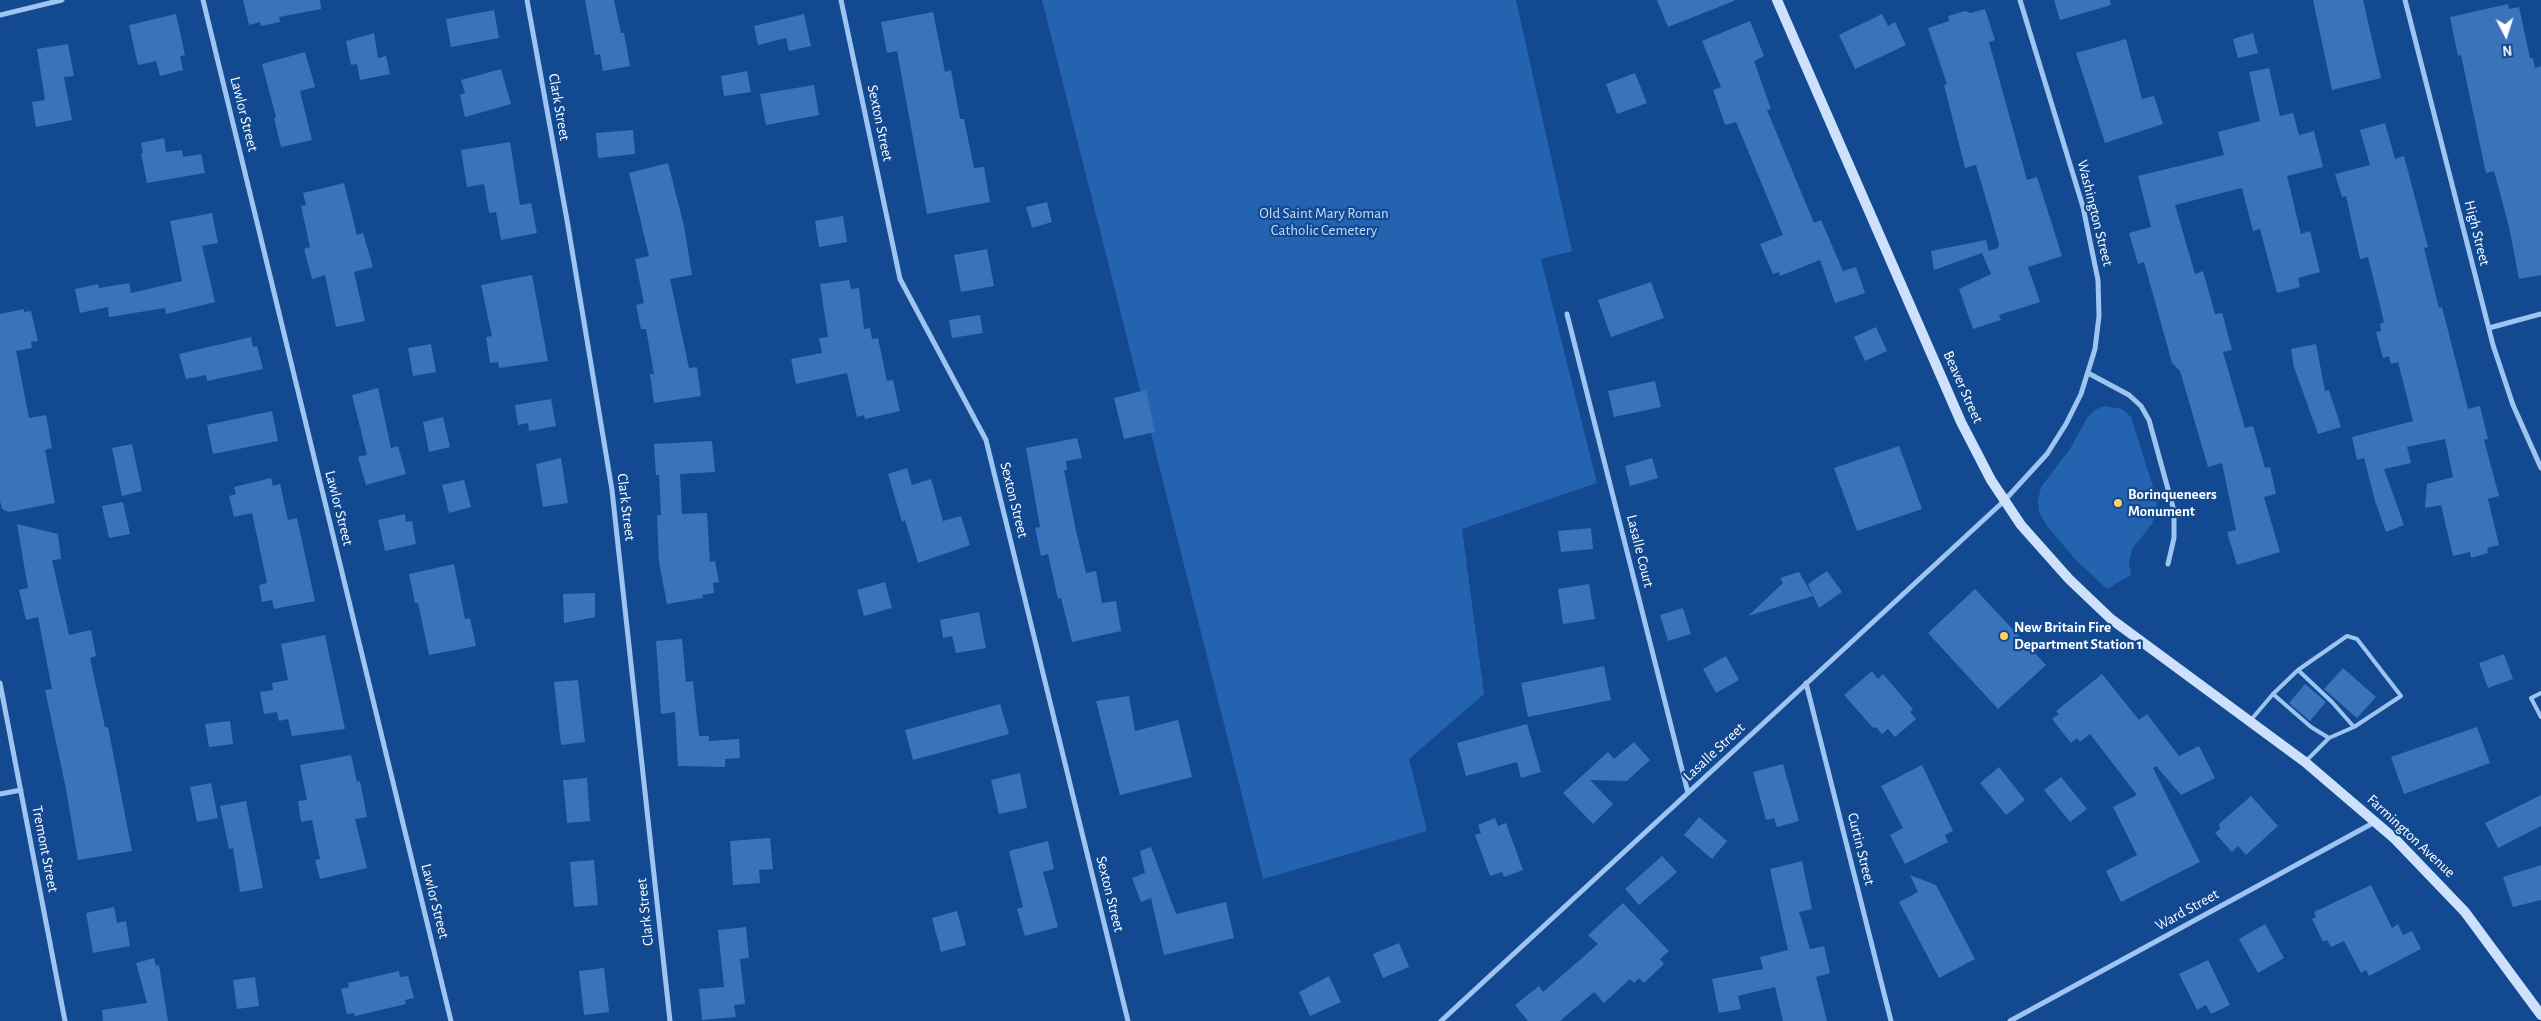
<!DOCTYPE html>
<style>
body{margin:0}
#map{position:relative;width:2541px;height:1021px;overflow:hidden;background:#124991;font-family:"Alegreya Sans",sans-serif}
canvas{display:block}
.north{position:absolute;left:2481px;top:10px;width:50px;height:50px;-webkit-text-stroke:4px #124991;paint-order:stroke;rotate:175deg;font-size:14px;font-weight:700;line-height:20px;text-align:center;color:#fff}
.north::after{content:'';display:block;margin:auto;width:18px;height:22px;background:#fff;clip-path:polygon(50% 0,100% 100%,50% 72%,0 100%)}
</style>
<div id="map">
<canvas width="2541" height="1021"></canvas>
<div class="north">N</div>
</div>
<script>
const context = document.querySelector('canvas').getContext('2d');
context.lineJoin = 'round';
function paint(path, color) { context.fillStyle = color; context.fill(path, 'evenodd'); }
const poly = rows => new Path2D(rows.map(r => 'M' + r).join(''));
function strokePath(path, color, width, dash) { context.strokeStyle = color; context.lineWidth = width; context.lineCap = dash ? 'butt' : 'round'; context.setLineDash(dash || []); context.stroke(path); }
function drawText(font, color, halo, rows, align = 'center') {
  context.font = font + ' "Alegreya Sans",sans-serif'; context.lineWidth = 4.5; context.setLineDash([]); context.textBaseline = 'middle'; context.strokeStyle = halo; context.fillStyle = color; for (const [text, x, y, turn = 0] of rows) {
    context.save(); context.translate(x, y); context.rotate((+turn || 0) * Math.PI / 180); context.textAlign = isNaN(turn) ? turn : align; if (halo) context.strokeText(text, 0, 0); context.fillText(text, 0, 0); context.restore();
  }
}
const green = poly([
 [1042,0,1516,0,1572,251,1541,259,1597,483,1462,529,1484,694,1409,759,1427,831,1263,879],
 [2104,406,2122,409,2131,417,2155,493,2157,506,2152,524,2132,549,2129,562,2131,575,2107,589,2076,560,2047,526,2039,512,2038,501,2041,487,2070,449,2087,418,2095,410]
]);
const building = poly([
 [243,0,320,0,321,9,279,17,280,22,261,26,260,22,249,25],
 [585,0,614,0,621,33,624,33,630,66,603,71,600,54,595,55],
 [1657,0,1734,0,1734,1,1668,27],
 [2054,0,2110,0,2111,5,2060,20],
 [2313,0,2363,0,2381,78,2332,90],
 [2508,4,2509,9,2519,7,2530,58,2533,58,2535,68,2541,66,2541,275,2519,279,2509,227,2494,171,2486,173,2461,55,2458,56,2450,17],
 [1985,9,1995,40,1989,42,2027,180,2037,177,2062,256,2028,267,2040,302,1999,315,2001,320,1973,329,1959,289,1991,274,1982,253,1934,270,1931,251,1986,240,1989,251,1998,248,1999,244,1976,165,1965,168,1944,85,1947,84,1928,28,1949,21,1948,16,1965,11,1970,13],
 [494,10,499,38,451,47,446,19],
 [933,12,945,72,951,70,960,119,964,119,974,168,984,167,990,202,927,214,897,51,887,53,881,22],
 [176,14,185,55,180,56,183,70,160,76,156,61,138,65,129,25],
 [804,14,811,46,789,51,786,38,758,45,754,26],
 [1882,14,1888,26,1895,22,1906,45,1855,69,1839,35],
 [1750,21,1764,56,1754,61,1771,109,1767,110,1814,223,1821,220,1843,271,1856,267,1865,293,1835,303,1820,260,1780,276,1779,272,1773,274,1760,244,1783,235,1736,122,1725,125,1713,90,1721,87,1702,41],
 [374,33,378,58,386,56,390,74,360,80,357,64,351,65,346,41],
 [2253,33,2258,53,2238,58,2233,39],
 [2126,39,2142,99,2154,96,2163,124,2105,143,2076,53],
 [68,44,74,76,64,77,72,120,36,127,32,102,45,100,37,49],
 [305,52,315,87,300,91,312,140,281,147,274,118,276,117,262,64],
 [2269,68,2280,116,2293,113,2299,135,2314,131,2323,167,2287,176,2301,234,2310,231,2320,272,2298,278,2300,287,2277,293,2260,229,2253,231,2242,188,2175,205,2195,274,2203,271,2215,314,2222,313,2223,316,2232,350,2223,352,2245,428,2253,426,2265,468,2270,467,2276,494,2264,497,2280,552,2237,565,2227,532,2236,530,2222,463,2208,467,2180,371,2172,363,2144,262,2138,264,2129,233,2151,227,2138,176,2224,155,2218,132,2260,121,2249,72],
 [501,69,511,104,465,117,460,95,465,93,461,80],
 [747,71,751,92,724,96,721,76],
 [1635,73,1647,103,1617,114,1606,84],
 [814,85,819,115,766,125,760,94],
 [2385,123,2395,159,2404,156,2428,247,2424,248,2439,308,2442,307,2468,409,2480,406,2488,439,2484,440,2499,496,2488,499,2499,545,2487,548,2488,553,2471,558,2470,552,2453,556,2441,505,2425,508,2427,484,2453,477,2445,439,2407,447,2411,463,2384,469,2404,525,2386,532,2375,501,2364,458,2357,460,2352,437,2413,421,2398,362,2391,364,2389,356,2383,358,2376,332,2381,331,2380,324,2384,322,2368,257,2360,259,2346,196,2342,197,2335,174,2370,165,2360,130],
 [633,130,635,154,598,158,596,133],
 [164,138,166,152,182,150,183,157,201,154,205,173,147,183,141,153,143,153,141,143],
 [510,142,520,205,531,203,537,233,501,240,496,212,489,213,484,184,467,187,461,150],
 [668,163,684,226,692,275,670,279,689,368,697,367,701,396,654,403,650,374,654,374,646,329,641,329,636,305,644,303,635,259,649,256,629,173],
 [344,183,357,235,363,233,373,267,354,272,365,321,336,327,325,275,312,279,304,249,310,247,301,206,306,205,303,193],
 [1047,202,1052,222,1032,228,1026,207],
 [212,213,218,243,202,246,215,302,166,314,165,308,109,317,108,307,80,313,75,289,98,284,99,288,129,283,131,293,182,281,170,221],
 [843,216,847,242,819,247,815,221],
 [987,249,994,286,961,292,954,255],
 [532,275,548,361,499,368,498,362,490,363,486,337,492,336,481,285],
 [849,280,851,289,859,288,864,329,870,328,872,339,878,338,887,381,893,380,900,411,865,419,864,415,857,417,847,373,796,384,791,359,822,353,819,338,828,337,820,284],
 [1651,282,1664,318,1611,337,1598,300],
 [24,309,24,312,31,311,38,341,31,342,32,348,16,351,29,418,46,415,52,448,45,450,55,503,9,512,2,509,0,501,0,314],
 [980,315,983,333,952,338,949,320],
 [1876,327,1887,351,1865,361,1854,337],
 [251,337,253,347,257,346,263,369,207,381,206,375,186,379,179,354],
 [431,344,436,372,413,376,408,348],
 [2316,344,2325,391,2329,390,2341,427,2318,434,2294,367,2291,349],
 [1655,381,1661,407,1614,417,1608,391],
 [378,388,391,448,398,446,406,474,366,485,358,457,367,455,352,395],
 [1146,390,1155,432,1124,439,1114,398],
 [551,399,556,426,529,431,528,423,518,425,515,405],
 [272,411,278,441,213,454,207,425],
 [443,417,450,447,429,452,423,422],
 [1077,438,1082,458,1066,461,1067,470,1064,470,1075,526,1086,573,1096,571,1102,603,1116,601,1121,631,1072,642,1061,598,1058,599,1048,554,1041,556,1035,528,1040,527,1026,448],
 [712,441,715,472,680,474,682,514,707,513,710,562,715,561,719,582,713,583,714,593,702,595,703,598,667,604,659,562,657,515,661,515,659,475,656,475,654,444],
 [132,444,142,491,122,496,112,448],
 [1899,446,1922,509,1857,531,1834,468],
 [561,458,568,503,543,507,536,464],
 [1652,458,1658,478,1630,486,1625,466],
 [907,468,912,485,931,479,943,521,961,516,970,545,918,563,905,520,902,522,888,474],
 [271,478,273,486,280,484,288,520,297,518,315,601,274,609,272,600,262,602,259,585,267,583,252,513,234,517,229,496,236,494,234,487],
 [464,480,471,507,449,513,442,485],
 [123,502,130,534,109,538,102,506],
 [405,514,406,522,412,521,416,544,385,551,378,520],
 [17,524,58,534,61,559,52,560,69,635,91,630,96,656,90,658,105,727,108,727,132,851,78,860,66,789,45,690,52,689,38,617,26,620,19,590,28,588],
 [1591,528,1593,549,1561,552,1558,531],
 [454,564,465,619,470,618,476,646,429,655,418,603,415,603,409,574],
 [1827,571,1842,592,1819,608,1808,584],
 [1799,572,1813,596,1748,616,1783,583,1780,578],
 [885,582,892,608,864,616,857,590],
 [1589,584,1595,619,1563,624,1558,589],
 [1975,589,2046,665,1998,709,1928,633],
 [595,593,595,617,564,623,563,594],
 [1683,608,1691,634,1668,641,1660,615],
 [979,612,986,648,956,653,952,636,943,638,940,620],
 [325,635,345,729,292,736,288,719,279,721,277,712,264,714,260,692,273,690,272,683,288,680,281,644],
 [682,639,686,682,693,681,699,736,709,736,709,741,739,739,740,758,725,759,725,767,678,766,675,712,661,714,656,641],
 [2504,654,2513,679,2488,688,2479,663],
 [1726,656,1739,680,1716,693,1703,669],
 [1604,666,1611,700,1528,717,1521,683],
 [2343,668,2376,697,2357,718,2324,689],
 [1872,671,1878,679,1883,674,1913,709,1910,712,1916,719,1895,737,1888,729,1882,734,1876,727,1873,728,1844,695],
 [2102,674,2139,720,2147,714,2179,756,2199,746,2215,778,2181,795,2156,766,2153,768,2200,862,2121,902,2106,871,2137,855,2113,807,2137,795,2090,734,2080,742,2077,738,2071,743,2052,719,2059,714,2056,711],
 [578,680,585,742,561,745,554,682],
 [2305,684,2326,702,2310,721,2289,703],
 [1129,696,1135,731,1178,720,1192,777,1120,795,1096,701],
 [1000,704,1009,734,913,760,905,730],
 [230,721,233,744,209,747,205,724],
 [1527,724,1541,772,1521,778,1517,762,1466,776,1457,743],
 [2477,727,2490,763,2404,794,2391,757],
 [1634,742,1650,760,1627,781,1590,780,1613,804,1593,824,1563,793,1608,752,1614,759],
 [351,755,357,782,360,781,367,817,355,819,367,868,320,879,315,860,320,859,312,820,301,822,298,801,307,800,300,765],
 [1783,764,1799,821,1777,827,1774,818,1766,820,1753,772],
 [1922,765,1953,831,1945,835,1948,842,1905,864,1890,835,1903,828,1881,786],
 [1999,767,2025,800,2006,815,1980,783],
 [1020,773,1027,808,999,814,991,780],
 [2061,777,2087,809,2070,822,2044,790],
 [587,778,590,821,567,823,563,780],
 [211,783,218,818,197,822,190,787],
 [2541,795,2541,826,2498,848,2485,823],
 [2251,796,2278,826,2246,855,2238,846,2232,852,2215,833,2220,829,2219,824],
 [246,801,263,888,240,892,233,848,229,849,220,806],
 [1699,817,1727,841,1712,859,1684,835],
 [1495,818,1498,826,1506,823,1523,870,1504,877,1502,872,1490,876,1475,835,1481,833,1478,825],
 [770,838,773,869,759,870,760,883,733,885,730,841],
 [1048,841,1054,869,1043,872,1058,927,1025,936,1017,909,1023,907,1009,851],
 [1151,847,1176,914,1226,902,1234,938,1164,955,1151,898,1141,902,1132,878,1145,873,1140,851],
 [1662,856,1677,872,1639,905,1625,889],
 [594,860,598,905,574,907,570,862],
 [1802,861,1812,909,1799,912,1810,949,1824,946,1830,973,1816,977,1827,1021,1783,1021,1775,987,1738,996,1741,1009,1719,1013,1712,979,1763,969,1760,957,1788,950,1770,869],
 [2541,865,2541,900,2513,907,2503,877],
 [1910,875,1936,885,1975,959,1939,978,1899,902,1918,892],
 [2371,885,2392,928,2398,924,2403,935,2412,931,2421,949,2369,976,2366,970,2361,973,2344,941,2331,947,2327,940,2323,942,2312,919,2316,917,2314,912],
 [1623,903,1669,951,1660,959,1664,964,1644,983,1639,978,1634,983,1630,979,1604,1003,1594,992,1560,1021,1528,1021,1515,1005,1539,986,1543,992,1598,944,1588,935],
 [114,907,117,923,126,921,130,946,93,953,86,913],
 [957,911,966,945,941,952,932,918],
 [2265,924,2284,958,2258,973,2239,939],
 [746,927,749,958,740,959,745,1004,734,1005,736,1017,702,1020,699,989,724,987,718,930],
 [1399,943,1409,967,1383,978,1373,954],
 [154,958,156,966,159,965,168,1021,103,1021,102,1010,147,1003,136,963],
 [2208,960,2230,1005,2211,1014,2206,1005,2197,1010,2179,974],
 [604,968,609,1012,584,1015,579,971],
 [399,971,400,977,408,976,414,998,405,1000,406,1004,355,1016,354,1013,347,1014,341,989,349,987,348,983],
 [1329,976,1341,1002,1310,1016,1299,992],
 [255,977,259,1006,237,1009,233,980]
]);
const service = poly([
 [2298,670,2332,702,2354,727],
 [2541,693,2531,698,2541,717],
 [2273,694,2311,727,2329,738],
 [2250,721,2273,694,2298,670,2347,636,2357,639,2401,696,2354,727,2329,738,2306,761]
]);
const minor = poly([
 [203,0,451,1021],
 [527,0,567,220,612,490,670,1021],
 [841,0,900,279,986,440,1128,1021],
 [2405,0,2493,345,2513,405,2541,468],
 [0,15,62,0],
 [1567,314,1688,793],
 [2489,328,2541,314],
 [2088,373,2129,395,2141,406,2149,420,2174,511,2174,538,2168,564],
 [0,683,65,1021],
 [1806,683,1891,1021],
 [0,794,21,790],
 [1441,1021,2004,501,2047,454,2066,424,2081,394,2095,349,2099,316,2098,280,2083,207,2020,0],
 [2010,1021,2375,822]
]);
const secondary = poly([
 [1777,0,1961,422,1991,480,2021,525,2069,579,2111,619,2305,762,2395,839,2465,912,2541,1015]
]);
const markers = [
 [2118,503,5,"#ffd15f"],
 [2004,636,5,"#ffd15f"]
];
const streetNames = [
 ["Clark Street",559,107,80],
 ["Lawlor Street",244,114,76],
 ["Sexton Street",880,123,78],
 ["Washington Street",2095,213,76],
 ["High Street",2477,233,76],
 ["Beaver Street",1963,387,66],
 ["Sexton Street",1014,500,76],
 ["Clark Street",626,507,83],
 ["Lawlor Street",339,508,76],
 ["Lasalle Court",1640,551,76],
 ["Lasalle Street",1714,752,-43],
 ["Farmington Avenue",2411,836,43],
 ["Tremont Street",45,849,79],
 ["Curtin Street",1861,849,76],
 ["Sexton Street",1110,894,76],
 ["Lawlor Street",435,901,76],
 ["Ward Street",2187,910,-29],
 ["Clark Street",645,912,-96]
];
const parkNames = [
 ["Old Saint Mary Roman",1324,213],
 ["Catholic Cemetery",1324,230]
];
const poiNames = [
 ["Borinqueneers",2128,494],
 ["Monument",2128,511],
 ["New Britain Fire",2014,627],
 ["Department Station 1",2014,644]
];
paint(green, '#2463b0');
paint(building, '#3b73ba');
strokePath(service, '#9ec4f2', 4);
strokePath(minor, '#9ec4f2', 5);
strokePath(secondary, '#cde1fc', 10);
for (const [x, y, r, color] of markers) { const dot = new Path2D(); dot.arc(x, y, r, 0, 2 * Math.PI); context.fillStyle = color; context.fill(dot); strokePath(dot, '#124991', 2); }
drawText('15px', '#fff', '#124991', streetNames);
drawText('15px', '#c6defd', '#124991', parkNames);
drawText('bold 15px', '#fff', '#124991', poiNames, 'left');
</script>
